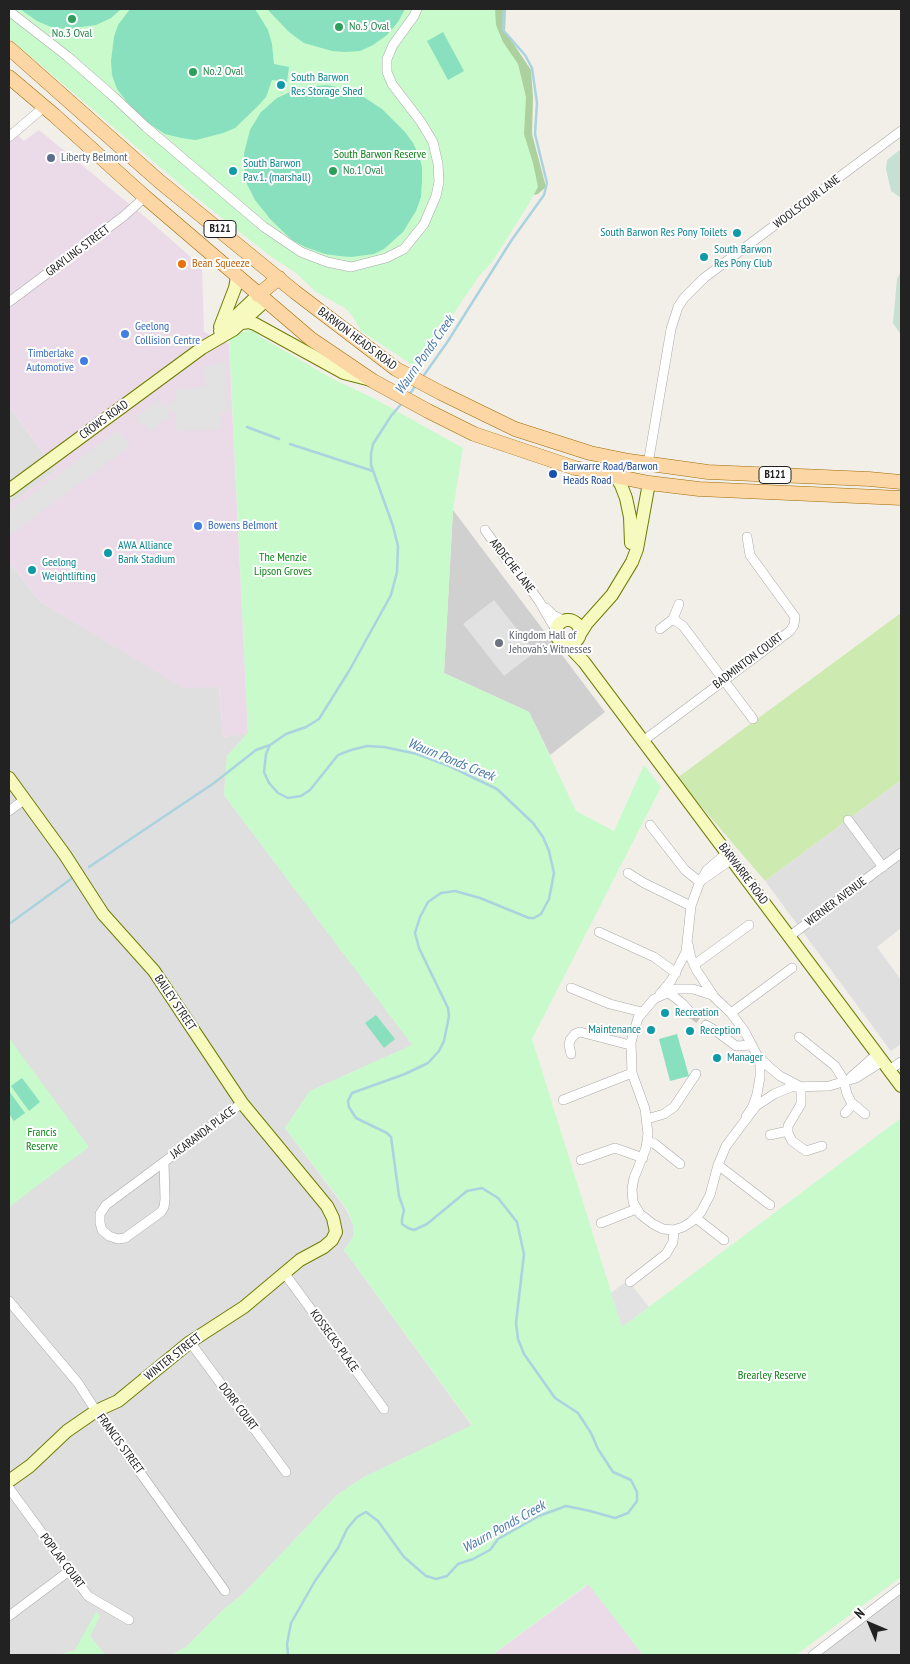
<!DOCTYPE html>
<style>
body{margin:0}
#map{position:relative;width:910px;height:1664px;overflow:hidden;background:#f2efe9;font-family:"PT Sans Narrow",sans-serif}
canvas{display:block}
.frame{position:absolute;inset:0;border:10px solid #222;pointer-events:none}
.north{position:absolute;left:845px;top:1599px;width:50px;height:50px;-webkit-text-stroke:4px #fff;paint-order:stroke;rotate:315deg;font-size:14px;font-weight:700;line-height:20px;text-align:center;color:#222}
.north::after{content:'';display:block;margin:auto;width:18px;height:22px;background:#222;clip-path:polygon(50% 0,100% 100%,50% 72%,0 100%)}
</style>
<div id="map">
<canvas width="910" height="1664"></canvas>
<div class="frame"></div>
<div class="north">N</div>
</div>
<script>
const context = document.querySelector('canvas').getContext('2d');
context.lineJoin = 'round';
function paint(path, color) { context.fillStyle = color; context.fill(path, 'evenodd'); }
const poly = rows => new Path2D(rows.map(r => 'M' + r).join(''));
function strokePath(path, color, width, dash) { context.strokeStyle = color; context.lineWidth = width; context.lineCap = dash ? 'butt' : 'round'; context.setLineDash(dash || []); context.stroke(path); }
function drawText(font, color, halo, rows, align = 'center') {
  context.font = font + ' "PT Sans Narrow",sans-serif'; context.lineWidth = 4; context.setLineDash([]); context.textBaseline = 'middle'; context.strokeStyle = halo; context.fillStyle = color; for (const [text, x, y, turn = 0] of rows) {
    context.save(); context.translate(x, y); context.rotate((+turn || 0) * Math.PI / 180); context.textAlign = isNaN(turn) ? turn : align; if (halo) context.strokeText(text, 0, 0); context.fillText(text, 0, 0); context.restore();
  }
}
const residential = poly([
 [9,406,56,471,9,505],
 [9,562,41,602,183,687,219,687,223,737,248,733,227,756,224,795,413,1045,310,1091,285,1128,346,1209,353,1225,353,1237,344,1250,472,1426,364,1477,337,1495,244,1593,223,1610,186,1647,171,1655,105,1655,90,1636,100,1615,75,1650,59,1655,9,1655],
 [901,780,901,928,877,947,901,980,901,1044,891,1051,765,881],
 [901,1593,901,1655,819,1655]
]);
const industrial = poly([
 [9,127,24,141,39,130,150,221,202,267,204,332,229,344,248,733,223,737,219,687,183,688,41,602,9,562,9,505,56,471,9,406],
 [589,1584,643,1655,492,1655]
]);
const religious = poly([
 [453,510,605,712,550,755,529,712,444,673]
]);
const grass = poly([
 [901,613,901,780,765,881,677,778]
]);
const forest = poly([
 [473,9,506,9,505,31,531,70,533,97,532,134,546,187,538,194,525,197]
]);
const wetland = poly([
 [901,149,901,198,891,191,886,169,887,160],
 [901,271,901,335,893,323,897,279]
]);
const park = poly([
 [9,9,495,9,496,25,503,42,518,64,526,97,524,134,533,163,538,187,530,202,492,262,479,276,417,368,361,331,351,314,345,308,316,292,296,273,270,256,189,192,9,38],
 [254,329,259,336,331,378,375,399,463,448,453,510,444,673,529,712,576,811,614,831,644,765,661,787,532,1039,622,1327,901,1118,901,1577,796,1655,643,1655,588,1584,492,1655,171,1655,186,1647,223,1610,244,1593,337,1495,364,1477,472,1425,344,1250,353,1237,353,1225,347,1209,285,1128,310,1091,412,1045,224,795,227,756,248,733,229,338,242,332],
 [9,1038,89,1147,9,1207],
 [96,1612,100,1615,90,1636,105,1655,59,1655,75,1650]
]);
const pitch = poly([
 [20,9,121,9,111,18,96,25,66,29,51,27,37,21],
 [130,9,255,9,268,30,272,44,274,64,289,67,287,82,272,80,266,97,257,107,235,128,223,133,196,140,181,138,165,134,150,124,136,114,117,89,112,75,111,61,114,37,118,25],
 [267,9,405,9,398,22,387,35,373,45,360,51,346,52,332,51,304,43,289,32],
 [443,32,464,71,448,80,427,41],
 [327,85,346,89,359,94,382,109,405,132,413,143,419,155,422,167,422,181,421,197,416,211,403,232,384,249,374,254,351,257,339,256,325,254,305,247,292,240,271,220,255,200,247,184,245,174,244,153,250,130,261,112,277,98,290,92,305,87],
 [376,1015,395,1039,384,1048,365,1023],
 [677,1034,689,1076,670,1081,659,1039],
 [22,1078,40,1102,29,1111,11,1086],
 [9,1091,25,1113,14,1121,9,1114]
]);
const parking = poly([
 [225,362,227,412,221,412,221,429,176,431,175,415,170,409,167,411,171,416,150,431,144,423,141,426,135,418,159,399,165,408,176,399,176,389,205,387,204,366,215,365,215,363],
 [118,430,130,446,9,536,9,511],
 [494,600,535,652,504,676,463,624],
 [628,1280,649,1307,622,1327,611,1293]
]);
const stream = poly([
 [422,378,448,341,511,241,544,195,547,183,535,134,537,103,532,68,525,55,503,30,504,9],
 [408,396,417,384],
 [247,427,279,439],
 [290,444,373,471],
 [89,867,214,783,256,750,270,745],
 [9,924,71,879],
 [288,1655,287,1644,291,1623,315,1581,338,1548,347,1529,357,1517,366,1512,378,1521,404,1557,426,1576,436,1579,447,1576,458,1564,473,1559,490,1550,498,1539,539,1516,566,1506,590,1511,615,1518,628,1513,637,1501,637,1492,631,1480,613,1472,598,1449,591,1433,578,1413,555,1398,524,1354,518,1339,516,1323,524,1254,517,1222,498,1198,482,1188,467,1191,427,1224,414,1230,408,1228,402,1224,402,1219,404,1210,399,1196,391,1137,387,1133,356,1118,349,1107,348,1101,352,1093,405,1074,428,1063,439,1051,444,1041,449,1016,448,1008,419,948,415,933,420,917,428,902,441,893,455,891,480,898,529,918,534,918,541,914,549,899,554,873,549,851,543,837,533,823,497,789,449,766,417,754,384,747,367,746,351,750,338,755,310,790,301,796,288,798,278,793,269,783,264,772,266,754,270,745,286,734,306,727,319,719,349,671,391,595,397,572,398,546,393,526,371,465,371,454,373,444,391,416,403,402]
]);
const streetTunnel = poly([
 [692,1014,706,1025]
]);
const street = poly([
 [9,11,67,56,114,97,146,127,264,227,301,252,327,262,351,267,386,258,404,249,424,224,436,196,439,182,438,164,433,142,421,122,392,84,387,72,387,59,393,45,414,16,417,9],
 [9,137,44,107],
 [9,302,124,216,145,197],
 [648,464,671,329,678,307,684,298,704,278,901,131],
 [485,530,505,558,512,563,539,601,557,632],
 [546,608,553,615,565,621],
 [673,619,683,626,753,719],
 [660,629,673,619,679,604],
 [643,741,790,631,794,625,795,617,750,555,747,537],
 [9,811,25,799],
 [848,820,883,867],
 [650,825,685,870,700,882],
 [628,873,644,883,691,906],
 [702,880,732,859],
 [599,932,654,957,676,973],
 [790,936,901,853],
 [688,944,691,958,697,971,713,995],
 [694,965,749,925],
 [571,988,610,1004,642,1012],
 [668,992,683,1004,692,1014],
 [660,994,671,981,686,952,691,906,699,884,707,870,727,853],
 [731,1013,792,968],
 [706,1025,716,1031,736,1046,752,1045],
 [799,1037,835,1066,845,1082],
 [571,1054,569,1045,570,1040,575,1034,580,1032,630,1045],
 [760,1058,768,1066,780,1076,801,1087,801,1104,788,1126,788,1133,792,1141,806,1151,822,1146],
 [889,1070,901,1062],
 [851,1077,877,1054],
 [844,1082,847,1094,851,1102,865,1114],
 [563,1100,632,1073],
 [845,1113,853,1104],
 [746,1117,753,1106,757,1094,760,1077,760,1065,758,1057,745,1032,731,1013,712,995,693,989,676,989,654,999,638,1018,631,1042,632,1073,645,1109,648,1134,646,1148,634,1178,632,1189,633,1202,640,1214,653,1224,663,1229,674,1230,683,1227,691,1222,701,1212,710,1195,718,1165,726,1146,756,1106,774,1094,791,1087,829,1086,856,1078,883,1061],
 [647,1119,664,1114,674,1107,696,1074],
 [770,1135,788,1131],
 [648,1141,655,1144,680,1164],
 [581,1160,615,1148,643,1158],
 [164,1162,106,1205,100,1214,100,1223,102,1230,109,1236,118,1239,125,1238,161,1212,164,1207,165,1199,164,1162,242,1103],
 [718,1165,770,1205],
 [696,1218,724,1240],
 [601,1223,636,1209],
 [285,1274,384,1409],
 [630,1282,666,1254,673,1242,674,1230],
 [9,1301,78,1383,96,1411,225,1591],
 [190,1342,286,1472],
 [9,1488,88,1596,129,1620],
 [9,1616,69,1571],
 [813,1655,901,1588]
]);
const secondary = poly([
 [242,323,249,322,255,324,344,373,371,380],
 [220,327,235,288,237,277],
 [220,331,258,295],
 [616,477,621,485,626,498,630,517,631,543],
 [9,490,202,348,233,330,265,301],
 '556 632a12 12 0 1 1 24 0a12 12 0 1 1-24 0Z',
 [580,634,587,623,612,595,632,562,637,549,649,483],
 [566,643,584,662,901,1086],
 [9,778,65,855,103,914,154,971,242,1103,327,1206,333,1218,336,1232,332,1240,324,1247,300,1260,244,1307,190,1342,118,1401,96,1411,67,1431,30,1466,9,1481]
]);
const primary = poly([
 [9,48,159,181,295,292,396,369,441,393,515,429,590,453,629,461,708,472,869,479,901,482],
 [9,77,54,115,145,197,311,339,373,381,428,411,474,434,575,468,649,483,699,489,901,498],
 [258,295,279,278]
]);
const markers = [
 [72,19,5,"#2e9e5b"],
 [339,27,5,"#2e9e5b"],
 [193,72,5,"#2e9e5b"],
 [281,85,5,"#0f9aa8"],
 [51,158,5,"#5c6f8a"],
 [233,171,5,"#0f9aa8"],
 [333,171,5,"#2e9e5b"],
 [737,233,5,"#0f9aa8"],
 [704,257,5,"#0f9aa8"],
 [182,264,5,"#e8710a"],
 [125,334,5,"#3f7fe0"],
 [84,361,5,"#3f7fe0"],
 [553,474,5,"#1a4fb4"],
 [198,526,5,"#3f7fe0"],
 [108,553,5,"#0f9aa8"],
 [32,570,5,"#0f9aa8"],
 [499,643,5,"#6b7280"],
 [665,1013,5,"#0f9aa8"],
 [651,1030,5,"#0f9aa8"],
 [690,1031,5,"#0f9aa8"],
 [717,1058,5,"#0f9aa8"]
];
const shields = [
 [220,229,32],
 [775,475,32]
];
const shieldNames = [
 ["B121",220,229],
 ["B121",775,475]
];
const leisureNames = [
 ["No.5 Oval",349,27],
 ["No.3 Oval",72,34,"center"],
 ["No.2 Oval",203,72],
 ["No.1 Oval",343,171]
];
const cultureNames = [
 ["South Barwon",291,78],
 ["Res Storage Shed",291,92],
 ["South Barwon",243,164],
 ["Pav.1. (marshall)",243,178],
 ["South Barwon Res Pony Toilets",727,233,"right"],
 ["South Barwon",714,250],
 ["Res Pony Club",714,264],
 ["AWA Alliance",118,546],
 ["Bank Stadium",118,560],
 ["Geelong",42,563],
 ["Weightlifting",42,577],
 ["Recreation",675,1013],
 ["Maintenance",641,1030,"right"],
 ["Reception",700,1031],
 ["Manager",727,1058]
];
const parkNames = [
 ["South Barwon Reserve",380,155],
 ["The Menzie",283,558],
 ["Lipson Groves",283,572],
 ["Francis",42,1133],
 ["Reserve",42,1147],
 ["Brearley Reserve",772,1376]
];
const serviceNames = [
 ["Liberty Belmont",61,158]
];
const streetNames = [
 ["WOOLSCOUR LANE",807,202,-37],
 ["GRAYLING STREET",78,251,-37],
 ["BARWON HEADS ROAD",357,339,37],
 ["CROWS ROAD",104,420,-36],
 ["ARDECHE LANE",512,566,52],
 ["BADMINTON COURT",748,661,-37],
 ["BARWARRE ROAD",743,874,53],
 ["WERNER AVENUE",836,902,-37],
 ["BAILEY STREET",175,1003,56],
 ["JACARANDA PLACE",203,1133,-37],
 ["KOSSECKS PLACE",334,1341,54],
 ["WINTER STREET",173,1357,-38],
 ["DORR COURT",238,1407,53],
 ["FRANCIS STREET",120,1444,54],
 ["POPLAR COURT",62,1561,53]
];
const foodNames = [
 ["Bean Squeeze",192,264]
];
const shopNames = [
 ["Geelong",135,327],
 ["Collision Centre",135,341],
 ["Timberlake",74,354,"right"],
 ["Automotive",74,368,"right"],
 ["Bowens Belmont",208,526]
];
const transitNames = [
 ["Barwarre Road/Barwon",563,467],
 ["Heads Road",563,481]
];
const worshipNames = [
 ["Kingdom Hall of",509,636],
 ["Jehovah's Witnesses",509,650]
];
const waterNames = [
 ["Waurn Ponds Creek",425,355,-55],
 ["Waurn Ponds Creek",451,760,22],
 ["Waurn Ponds Creek",504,1527,-29]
];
paint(residential, '#e0dfdf');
paint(industrial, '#ebdbe8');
paint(religious, '#d0d0d0');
paint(grass, '#cdebb0');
paint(forest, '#add19e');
paint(wetland, '#c6e0d4');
paint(park, '#c8facc');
paint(pitch, '#88e0be');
paint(parking, '#e2e2e2');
strokePath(stream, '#aad3df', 2.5);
strokePath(streetTunnel, '#c8c6c1', 9, [9, 4.5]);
strokePath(street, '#a9a9a9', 10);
strokePath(secondary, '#707d05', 14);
strokePath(primary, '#a06b00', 15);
strokePath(street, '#fff', 9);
strokePath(secondary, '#f7fabf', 12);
strokePath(primary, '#fcd6a4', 14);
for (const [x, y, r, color] of markers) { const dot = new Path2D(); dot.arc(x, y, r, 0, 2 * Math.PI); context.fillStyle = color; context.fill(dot); strokePath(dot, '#fff', 2); }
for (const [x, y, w] of shields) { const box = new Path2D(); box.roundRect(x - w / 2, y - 8.5, w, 17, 4); context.fillStyle = '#fff'; context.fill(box); strokePath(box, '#222', 1); }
drawText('bold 11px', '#222', null, shieldNames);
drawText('12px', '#27864d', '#fff', leisureNames, 'left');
drawText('12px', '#0d838f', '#fff', cultureNames, 'left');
drawText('12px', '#0c8416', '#fff', parkNames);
drawText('12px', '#4e5e75', '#fff', serviceNames, 'left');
drawText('12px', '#222', '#fff', streetNames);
drawText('12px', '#c56008', '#fff', foodNames, 'left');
drawText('12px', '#366cbe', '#fff', shopNames, 'left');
drawText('12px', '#164399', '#fff', transitNames, 'left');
drawText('12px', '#5b616d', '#fff', worshipNames, 'left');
drawText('italic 14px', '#4a7aab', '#fff', waterNames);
</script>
